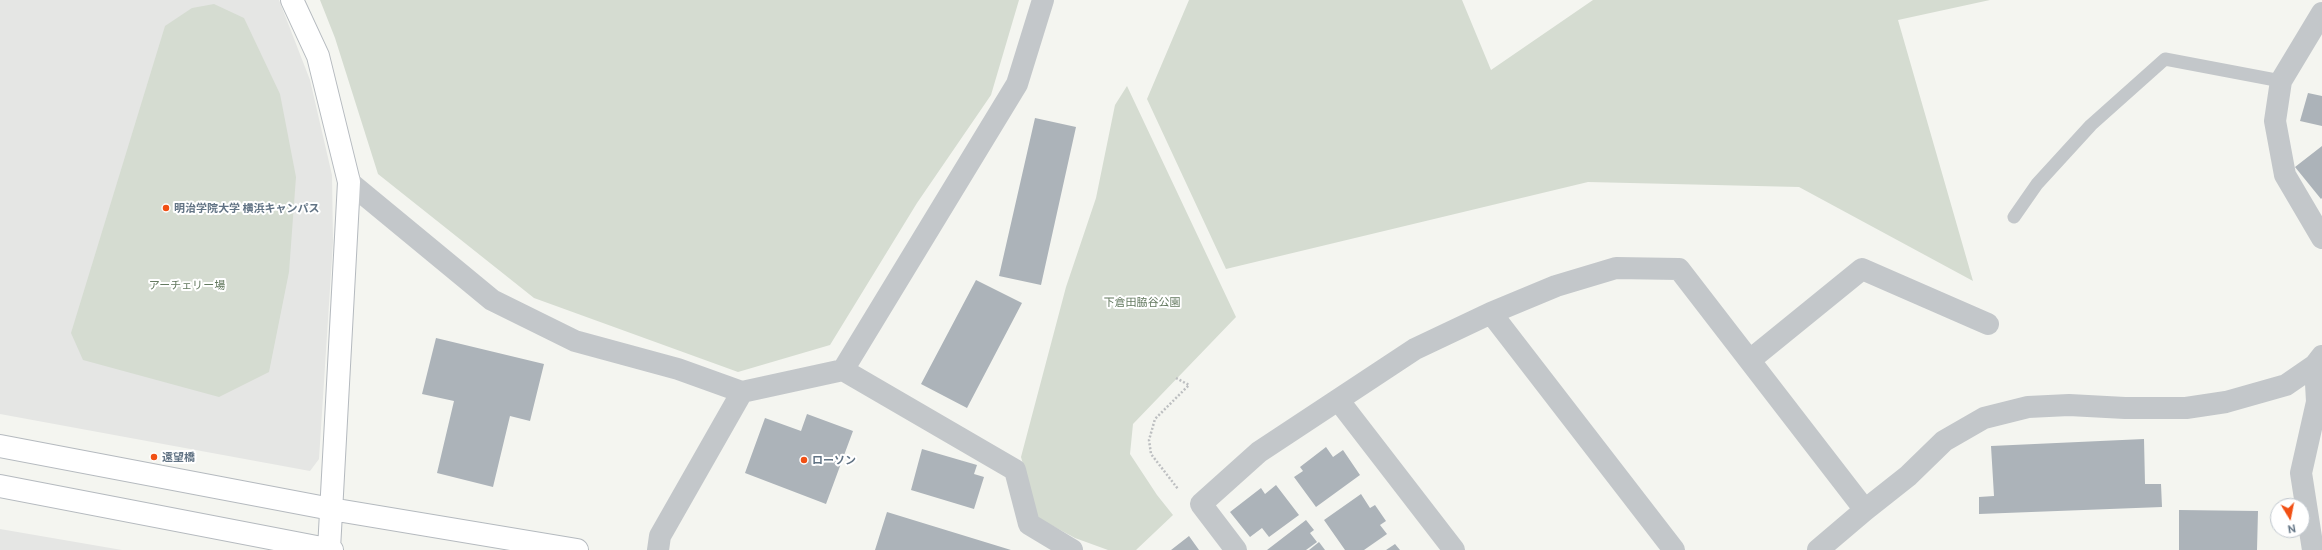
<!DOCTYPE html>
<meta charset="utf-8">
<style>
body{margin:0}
#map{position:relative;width:2322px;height:550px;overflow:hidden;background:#f4f5f0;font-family:Ubuntu,sans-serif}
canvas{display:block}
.north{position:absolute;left:2270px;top:498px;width:40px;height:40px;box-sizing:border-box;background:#fff;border:1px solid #c0c7ce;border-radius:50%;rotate:170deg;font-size:11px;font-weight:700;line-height:16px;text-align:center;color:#617384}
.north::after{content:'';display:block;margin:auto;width:14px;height:18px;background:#f15014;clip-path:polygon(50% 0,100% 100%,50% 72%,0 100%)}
</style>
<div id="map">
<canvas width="2322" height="550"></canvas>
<div class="north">N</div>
</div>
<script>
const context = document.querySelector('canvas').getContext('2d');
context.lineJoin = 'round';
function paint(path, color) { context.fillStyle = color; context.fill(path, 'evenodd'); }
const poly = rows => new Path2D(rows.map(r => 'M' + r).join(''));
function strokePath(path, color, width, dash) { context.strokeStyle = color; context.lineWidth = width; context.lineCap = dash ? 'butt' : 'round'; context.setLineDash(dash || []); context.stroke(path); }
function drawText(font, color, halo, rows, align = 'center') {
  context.font = font + ' Ubuntu,"Noto Sans JP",sans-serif'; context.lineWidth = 4; context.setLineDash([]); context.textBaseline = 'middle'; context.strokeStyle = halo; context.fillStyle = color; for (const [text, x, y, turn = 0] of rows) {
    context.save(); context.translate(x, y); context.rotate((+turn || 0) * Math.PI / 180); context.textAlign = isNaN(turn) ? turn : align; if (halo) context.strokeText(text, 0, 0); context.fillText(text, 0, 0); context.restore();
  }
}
const built = poly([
 [0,0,279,0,310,80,332,175,333,242,319,459,310,471,0,414],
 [0,529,122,550,0,550]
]);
const green = poly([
 [320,0,1019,0,991,95,917,203,830,345,738,372,534,298,378,174,335,38],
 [1189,0,1462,0,1491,70,1593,0,1990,0,1898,20,1973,281,1799,187,1588,182,1226,269,1147,99],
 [214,4,244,18,280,94,296,177,289,272,269,372,219,397,83,360,71,333,165,26,192,8],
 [1127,86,1236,317,1133,424,1130,454,1157,495,1173,515,1136,550,1108,550,1075,538,1038,518,1021,457,1066,287,1096,198,1115,105]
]);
const building = poly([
 [2308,93,2322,96,2322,126,2300,121],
 [1035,118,1076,127,1041,285,999,276],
 [2322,146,2322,198,2321,199,2295,167],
 [976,280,1022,303,967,408,921,384],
 [436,338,544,364,530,421,510,416,493,487,437,473,454,401,422,394],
 [807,414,853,431,826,504,745,473,765,418,801,431],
 [2144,439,2145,484,2161,484,2162,507,1979,514,1979,497,1994,496,1991,446],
 [1326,447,1333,457,1343,450,1360,475,1316,507,1294,477,1303,471,1300,467],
 [922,449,977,465,974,474,984,477,974,509,911,490],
 [1276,485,1299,515,1269,537,1262,528,1250,537,1230,512,1261,488,1265,494],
 [1361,494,1370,508,1375,505,1386,521,1380,525,1387,534,1364,550,1345,550,1324,520],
 [2179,510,2258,511,2257,550,2179,550],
 [887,512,1011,550,875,550],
 [1306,520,1314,530,1310,533,1317,542,1306,550,1267,550],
 [1189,536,1199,550,1171,550],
 [1319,542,1325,550,1309,550],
 [1395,544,1400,550,1386,550]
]);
const path = poly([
 [1176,378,1189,385,1155,419,1149,440,1151,454,1178,489]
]);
const lane = poly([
 [2014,217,2037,184,2091,125,2165,59,2281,81]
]);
const street = poly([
 [2322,13,2281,81,2275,121,2285,175,2322,238],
 [349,182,492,300,575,341,678,369,742,392,843,370,1015,470,1029,524,1072,550],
 [1491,313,1674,550],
 [1750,360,1862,269,1988,324],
 [843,370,1017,84,1043,0],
 [1339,401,1454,550],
 [658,550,660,536,742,392],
 [1236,550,1201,504,1259,452,1415,349,1491,313,1556,286,1616,268,1679,269,1865,510,1908,476,1944,441,1984,418,2028,407,2069,405,2125,408,2186,408,2226,402,2286,385,2315,365,2322,356],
 [1818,550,1865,510],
 [2313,550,2301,473,2317,402,2315,365]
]);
const secondary = poly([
 [292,0,318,56,349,182,329,549],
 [0,446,331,509,577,550],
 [0,486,332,550]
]);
const markers = [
 [166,208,4,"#f15014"],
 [154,457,4,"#f15014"],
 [804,460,4,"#f15014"]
];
const poiNames = [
 ["明治学院大学 横浜キャンパス",174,208],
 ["遠望橋",162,457],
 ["ローソン",812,460]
];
const parkNames = [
 ["アーチェリー場",187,285],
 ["下倉田脇谷公園",1142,302]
];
paint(built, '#e5e6e4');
paint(green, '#d5dcd1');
paint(building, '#acb3b9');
strokePath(secondary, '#b5babf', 24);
strokePath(path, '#bdbfc1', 2.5, [2, 2]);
strokePath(lane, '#c3c7ca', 13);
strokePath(street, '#c3c7ca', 22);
strokePath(secondary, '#fff', 22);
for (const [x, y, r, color] of markers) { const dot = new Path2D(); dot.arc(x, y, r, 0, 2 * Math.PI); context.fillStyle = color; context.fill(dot); strokePath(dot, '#fff', 1.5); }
drawText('bold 11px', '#617384', '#fff', poiNames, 'left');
drawText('11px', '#647a60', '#fff', parkNames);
</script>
